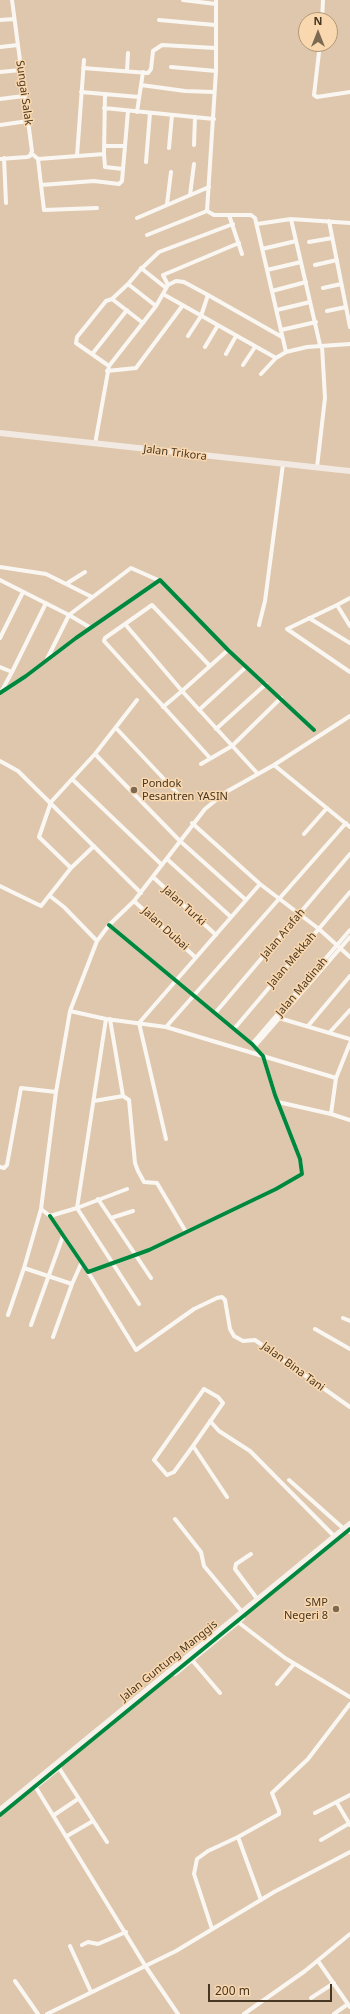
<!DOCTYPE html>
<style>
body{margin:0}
#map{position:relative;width:350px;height:2014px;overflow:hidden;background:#dec7ac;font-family:"Noto Sans",sans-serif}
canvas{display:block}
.north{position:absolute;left:298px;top:12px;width:40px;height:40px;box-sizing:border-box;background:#fad8af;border:1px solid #b29776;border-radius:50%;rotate:0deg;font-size:11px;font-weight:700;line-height:16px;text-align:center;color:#473621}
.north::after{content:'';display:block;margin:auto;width:14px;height:18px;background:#7c6952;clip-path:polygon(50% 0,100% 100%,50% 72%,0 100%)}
.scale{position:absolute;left:208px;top:1984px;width:124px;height:18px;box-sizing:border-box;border:2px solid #473621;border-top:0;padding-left:5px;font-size:12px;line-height:14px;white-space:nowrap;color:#473621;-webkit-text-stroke:3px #fad8af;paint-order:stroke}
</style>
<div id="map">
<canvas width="350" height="2014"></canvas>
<div class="north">N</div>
<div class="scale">200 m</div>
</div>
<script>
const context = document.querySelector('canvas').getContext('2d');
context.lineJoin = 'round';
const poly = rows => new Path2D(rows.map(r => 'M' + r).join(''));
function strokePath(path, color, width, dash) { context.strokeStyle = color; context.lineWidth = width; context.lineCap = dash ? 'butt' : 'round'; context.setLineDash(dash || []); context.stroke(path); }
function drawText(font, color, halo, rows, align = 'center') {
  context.font = font + ' "Noto Sans",sans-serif'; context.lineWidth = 3; context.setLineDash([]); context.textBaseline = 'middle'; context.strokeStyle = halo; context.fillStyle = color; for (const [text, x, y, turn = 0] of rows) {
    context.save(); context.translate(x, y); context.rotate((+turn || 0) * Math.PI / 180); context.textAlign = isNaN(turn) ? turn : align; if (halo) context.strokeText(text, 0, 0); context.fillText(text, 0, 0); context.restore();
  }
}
const street = poly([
 [183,0,216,4],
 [216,0,216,71,207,211,214,215,251,215,255,218,286,352],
 [0,20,14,19],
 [159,20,215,25],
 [322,20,323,0],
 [320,44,314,95,317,97,350,92],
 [0,47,18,45],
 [171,67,216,71],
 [83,68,148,73,151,69,153,51,162,45,215,48],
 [127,71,128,53],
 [0,72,21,70],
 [141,85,185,91,214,92],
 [81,92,139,97],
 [0,99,24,96],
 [104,108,214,119],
 [137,112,143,72],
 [0,125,28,121],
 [194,145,195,117],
 [105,146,124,146],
 [169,148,172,115],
 [31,153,38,159,41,185,94,181,119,184,122,181,128,111],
 [104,154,105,167,123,169],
 [77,156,84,60],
 [4,158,6,203],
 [0,159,27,157,30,156,32,151,12,0],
 [38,159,104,154,105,94],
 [146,162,150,113],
 [41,185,44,210,97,208],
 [190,195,194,164],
 [167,204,171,172],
 [229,215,242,254],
 [137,218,209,187],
 [291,219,320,345],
 [329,221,350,327],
 [257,224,291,219,350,223],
 [147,235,207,211],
 [309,242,332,238],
 [262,249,296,241],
 [315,265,337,260],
 [141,268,166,288],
 [267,270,301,262],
 [128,284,156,306],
 [168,285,163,275,239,243],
 [323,288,341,284],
 [272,291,306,282],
 [163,294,276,358],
 [112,299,143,323],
 [277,310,310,302],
 [327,311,346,307],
 [281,330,316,322],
 [188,336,201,316,208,295],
 [205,347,218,325],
 [93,353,127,310],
 [226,354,236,336],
 [243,365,255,347],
 [109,366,156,306,168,285,176,281,184,282,208,295,282,337],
 [107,371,136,368,183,305],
 [261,374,276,358,286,352,307,347,350,344],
 [95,444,109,366,76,343,77,337,106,301,112,299,128,284,140,270,159,252,233,224],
 [317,467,325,398,322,346],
 [0,567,46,574,92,597],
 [0,580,69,615,91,628],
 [66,584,85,572],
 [337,605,350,598],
 [309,618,350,643],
 [125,624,105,638,104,641,210,758],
 [259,625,265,601,283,464],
 [350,626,337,605,287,629,350,672],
 [0,638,23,592],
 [228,650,182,691,258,774],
 [47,659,69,615,131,568,158,580],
 [0,667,12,672],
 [1,692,12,672,46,603],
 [0,693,26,676,76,638,160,580,228,650,314,730],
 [137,700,95,754,72,779,162,865],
 [163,707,182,691,125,624,152,605,210,666],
 [199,710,246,667],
 [116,728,180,796],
 [216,729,266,684],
 [95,754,180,841,246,900],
 [0,761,18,771,141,893],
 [201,764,232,746,281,698],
 [274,765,350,827],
 [192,823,260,884,319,929,350,957],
 [304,834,327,808],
 [167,859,231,917],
 [71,868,39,837,51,802,72,779],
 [153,877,216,935],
 [0,886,41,906,71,868,94,846],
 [50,896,64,907,97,941,109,925,134,901,205,809,226,792,274,765,350,716],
 [134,901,195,957],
 [97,941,70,1011,106,1019,166,1027,336,1078],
 [216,1012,350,854],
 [279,1018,350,1039],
 [110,1019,123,1096,129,1100,135,1163,138,1171,144,1182,157,1183,186,1232],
 [308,1026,350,976],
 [166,1027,346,823],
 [234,1029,350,892],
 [330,1032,350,1010],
 [350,1043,336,1078,331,1114,350,1120],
 [252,1044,350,930],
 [255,1046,350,937],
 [94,1101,123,1096],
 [278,1102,331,1114],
 [166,1139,139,1023,260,884],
 [0,1167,4,1168,7,1165,21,1088,56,1092],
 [127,1189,77,1208,139,1304],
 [98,1199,151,1278],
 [41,1209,50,1216,77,1208,106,1019],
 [50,1216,88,1272,149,1250,276,1189,302,1174,300,1159,275,1095,263,1056,252,1044,109,925],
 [111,1218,133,1211],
 [24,1268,72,1284,81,1264],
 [88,1272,136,1350,194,1309,217,1298,222,1297,225,1300,230,1329,234,1336,243,1341,255,1340,350,1407],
 [8,1315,24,1268,41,1209,56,1092,70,1011],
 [343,1318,350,1321],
 [31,1325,63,1236],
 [315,1329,350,1349],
 [53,1337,72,1284],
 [204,1389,218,1397,223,1403,193,1446,174,1472,167,1475,154,1460,204,1389],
 [210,1421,219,1431,250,1451,335,1537],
 [193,1446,227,1497],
 [289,1480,344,1529],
 [175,1519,201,1552,204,1566,243,1613],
 [348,1531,350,1532],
 [251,1554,236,1564,235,1569,258,1600],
 [238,1622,285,1658,350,1697],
 [192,1660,220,1693],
 [277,1684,294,1664],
 [59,1768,107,1842],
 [35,1786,146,1967,178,2014],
 [337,1803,350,1825],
 [315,1813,350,1795],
 [54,1815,78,1799],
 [67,1836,93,1821],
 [238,1837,279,1814,279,1811,272,1793,308,1759,350,1704],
 [321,1840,350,1823],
 [212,1929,194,1874,197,1859,208,1851,238,1837,261,1900],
 [82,1945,88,1942,98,1944,126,1932],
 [70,1946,91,1992],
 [318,1961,350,2007],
 [15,1981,38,2014],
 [311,1998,334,1983],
 [47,2014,176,1951,274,1892,350,1852],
 [244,2014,305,1971,350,1934],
 [334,2014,348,2004]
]);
const secondary = poly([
 [175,1673,242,1618],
 [38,1784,59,1767],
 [0,1810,350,1524]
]);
const primary = poly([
 [0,433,350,471]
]);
const cycleway = poly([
 [0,693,26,676,76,638,160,580,228,650,314,730],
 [50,1216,88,1272,149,1250,276,1189,302,1174,300,1159,275,1095,263,1056,252,1044,109,925],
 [0,1815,350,1529]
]);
const markers = [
 [134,790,4,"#7c6952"],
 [336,1609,4,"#7c6952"]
];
const streetNames = [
 ["Sungai Salak",24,93,82],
 ["Jalan Trikora",175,453,7],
 ["Jalan Turki",184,906,42],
 ["Jalan Dubai",165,929,42],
 ["Jalan Arafah",283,934,-50],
 ["Jalan Mekkah",292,960,-50],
 ["Jalan Madinah",302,987,-50],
 ["Jalan Bina Tani",293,1367,36],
 ["Jalan Guntung Manggis",169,1661,-39]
];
const poiNames = [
 ["Pondok",142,784],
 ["Pesantren YASIN",142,797],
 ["SMP",328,1603,"right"],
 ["Negeri 8",328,1616,"right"]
];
strokePath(street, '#faf7f3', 4);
strokePath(secondary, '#f6f1ea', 6);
strokePath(primary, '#f2eae2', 6);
strokePath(cycleway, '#00873e', 4);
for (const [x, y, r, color] of markers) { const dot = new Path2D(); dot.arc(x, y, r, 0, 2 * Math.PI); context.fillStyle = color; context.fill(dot); strokePath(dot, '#fad8af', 1.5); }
drawText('11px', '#473621', '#fad8af', streetNames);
drawText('11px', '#473621', '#fad8af', poiNames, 'left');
</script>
